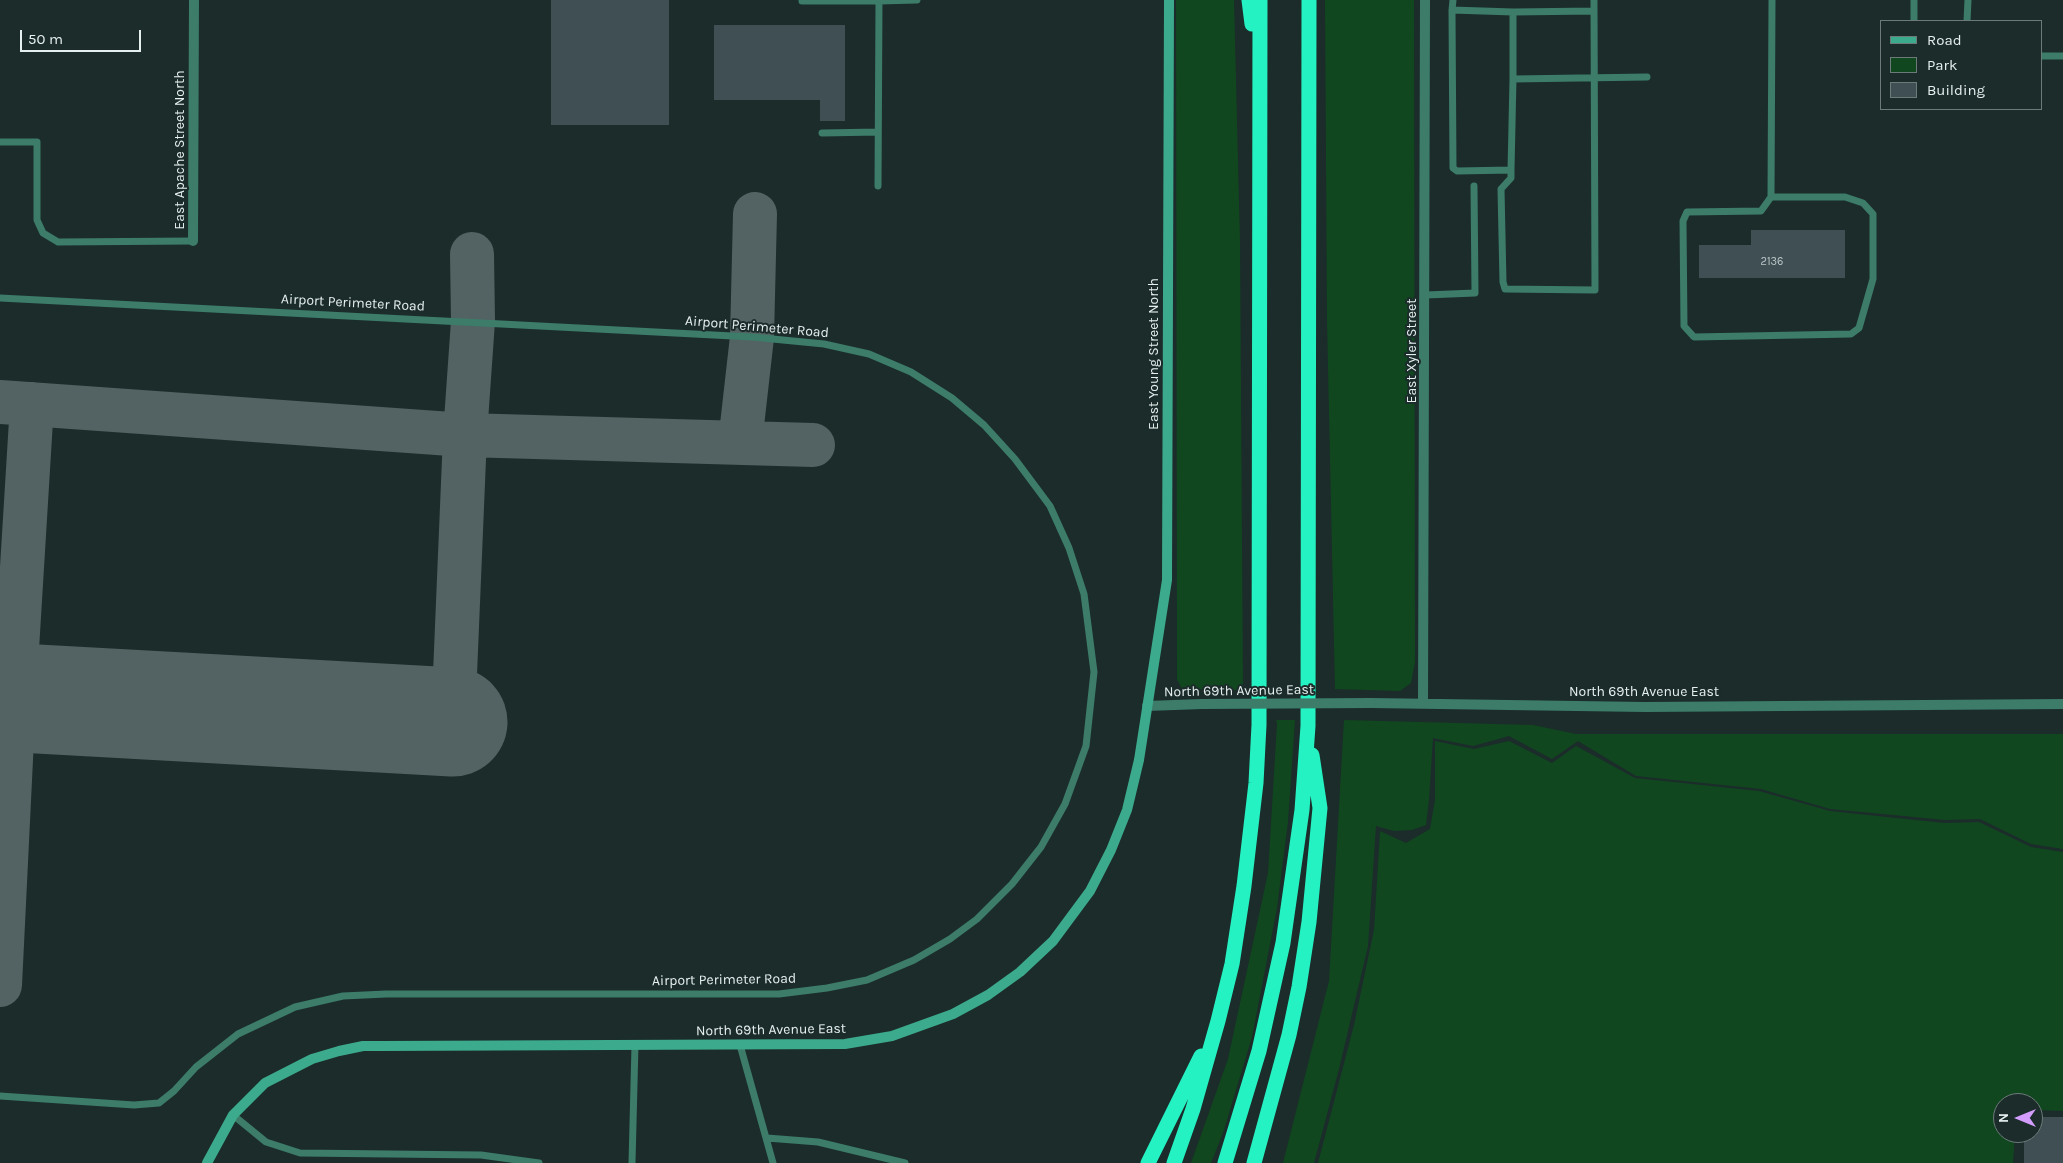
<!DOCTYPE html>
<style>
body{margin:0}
#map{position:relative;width:2063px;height:1163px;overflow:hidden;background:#1b2c2b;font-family:Karla,sans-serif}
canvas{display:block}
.legend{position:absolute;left:1880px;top:20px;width:162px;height:90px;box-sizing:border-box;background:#1b2c2b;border:1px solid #6c7a79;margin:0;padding:6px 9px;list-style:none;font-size:15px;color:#e5efee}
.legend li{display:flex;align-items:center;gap:10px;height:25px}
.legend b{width:25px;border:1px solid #6c7a79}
.north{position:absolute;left:1993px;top:1093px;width:50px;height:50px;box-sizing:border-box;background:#1b2c2b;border:1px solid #6c7a79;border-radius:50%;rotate:270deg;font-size:14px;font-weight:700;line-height:20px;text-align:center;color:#e5efee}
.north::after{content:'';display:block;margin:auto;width:18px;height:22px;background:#d29dfd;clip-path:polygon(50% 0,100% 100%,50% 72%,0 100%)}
.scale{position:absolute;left:20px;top:30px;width:121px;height:22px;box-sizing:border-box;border:2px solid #e5efee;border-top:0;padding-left:6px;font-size:15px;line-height:18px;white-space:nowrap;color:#e5efee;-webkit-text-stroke:4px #1b2c2b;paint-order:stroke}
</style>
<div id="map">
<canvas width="2063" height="1163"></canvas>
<ul class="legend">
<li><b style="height:6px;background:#3cab8d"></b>Road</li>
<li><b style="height:14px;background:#11471f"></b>Park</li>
<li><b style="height:14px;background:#3f4f54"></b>Building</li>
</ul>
<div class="north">N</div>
<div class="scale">50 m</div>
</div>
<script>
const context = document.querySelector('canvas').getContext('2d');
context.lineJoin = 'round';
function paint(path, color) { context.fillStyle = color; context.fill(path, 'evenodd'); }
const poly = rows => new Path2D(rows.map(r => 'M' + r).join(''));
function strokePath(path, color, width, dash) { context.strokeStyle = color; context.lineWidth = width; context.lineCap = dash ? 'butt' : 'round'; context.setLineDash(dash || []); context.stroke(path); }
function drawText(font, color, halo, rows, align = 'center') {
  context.font = font + ' Karla,sans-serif'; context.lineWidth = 4; context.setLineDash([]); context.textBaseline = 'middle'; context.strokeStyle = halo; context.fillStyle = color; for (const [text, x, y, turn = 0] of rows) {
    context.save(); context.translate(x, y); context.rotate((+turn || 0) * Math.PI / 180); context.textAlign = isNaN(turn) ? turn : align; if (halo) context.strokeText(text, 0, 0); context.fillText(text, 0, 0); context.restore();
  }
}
const green = poly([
 [1176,0,1234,0,1240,241,1243,690,1182,689,1177,679],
 [1325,0,1414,0,1415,662,1411,683,1400,691,1335,689,1327,320],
 [1276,720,1295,720,1288,822,1277,908,1252,1037,1223,1133,1211,1163,1191,1163,1228,1059,1268,873,1277,724],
 [1344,720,1533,725,1576,734,2063,734,2063,849,2031,844,1980,819,1945,820,1830,809,1761,789,1636,776,1578,741,1552,759,1509,736,1473,746,1433,738,1429,800,1426,825,1412,830,1394,831,1376,826,1368,946,1339,1069,1314,1163,1283,1163,1329,981],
 [1435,741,1474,749,1509,741,1552,763,1576,746,1635,778,1759,791,1830,811,1944,823,1979,822,2031,847,2063,852,2063,1111,2033,1110,2033,1103,2003,1103,2003,1133,2015,1133,2013,1163,1318,1163,1354,1025,1374,930,1380,831,1406,843,1430,829,1435,800]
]);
const taxiway = poly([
 [0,402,465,435,813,445],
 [740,443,752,337,755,214],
 [453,722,465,435,473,321,472,254],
 [0,985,14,698,32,404]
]);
const runway = poly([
 [0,697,453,722]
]);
const building = poly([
 [551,0,669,0,669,125,551,125],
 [714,25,845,25,845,121,820,121,820,100,714,100],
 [1751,230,1845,230,1845,278,1699,278,1699,245,1751,245],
 [2033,1117,2063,1117,2063,1163,2024,1163,2024,1133,2033,1133]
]);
const lane = poly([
 [802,1,879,1,878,186],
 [879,1,917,0],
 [1452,10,1453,0],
 [1513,12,1594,11],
 [1914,21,1914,0],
 [1967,21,1968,0],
 [2042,56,2063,56],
 [1513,79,1647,77],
 [822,133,878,132],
 [0,142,37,142,37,220,43,233,58,242,193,241],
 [1511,170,1457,171,1453,168,1452,10,1513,12,1513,79,1511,170,1511,178,1501,189,1503,282,1505,289,1595,290,1594,0],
 [1771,197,1845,197,1863,203,1873,214,1873,279,1859,328,1851,334,1694,337,1684,326,1683,221,1687,212,1761,211,1771,197,1772,0],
 [1426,295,1475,293,1474,186],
 [0,298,752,337,824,344,869,354,911,372,952,398,984,425,1015,459,1050,506,1069,548,1084,594,1094,672,1086,746,1065,804,1041,847,1012,884,977,919,950,939,914,960,867,980,827,988,779,994,386,994,343,996,295,1007,238,1034,196,1067,174,1091,159,1103,134,1105,0,1096],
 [740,1045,773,1163],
 [233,1115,266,1142,300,1153,481,1155,539,1163],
 [767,1138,818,1142,905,1163],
 [632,1163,635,1045]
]);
const street = poly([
 [193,241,194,0],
 [1371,703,1645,707,2063,704],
 [1423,703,1425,0],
 [1147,706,1202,704]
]);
const secondary = poly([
 [207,1163,233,1115,265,1083,312,1059,339,1051,363,1046,382,1046,845,1044,892,1036,953,1014,988,995,1020,972,1053,941,1090,891,1111,850,1127,810,1139,760,1167,580,1169,0]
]);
const highway = poly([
 [1249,0,1252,24],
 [1148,1163,1201,1056],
 [1174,1163,1193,1109,1218,1021,1232,964,1244,886,1256,783,1259,725,1260,0],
 [1225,1163,1259,1051,1283,943,1302,810,1308,726,1309,0],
 [1254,1163,1289,1035,1299,987,1309,922,1320,808,1312,755]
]);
const streetBridge = poly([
 [1202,704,1371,703]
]);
const numberNames = [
 ["2136",1772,262]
];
const streetNames = [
 ["East Apache Street North",180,150,-90],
 ["Airport Perimeter Road",353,303,3],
 ["Airport Perimeter Road",757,327,5],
 ["East Xyler Street",1412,351,-90],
 ["East Young Street North",1154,354,-90],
 ["North 69th Avenue East",1239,691,-1],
 ["North 69th Avenue East",1644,692],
 ["Airport Perimeter Road",724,980,-1],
 ["North 69th Avenue East",771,1030,-1]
];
paint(green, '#11471f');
strokePath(taxiway, '#536262', 44);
strokePath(runway, '#536262', 109);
paint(building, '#3f4f54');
strokePath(lane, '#3c7c69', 7);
strokePath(street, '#3c7c69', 10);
strokePath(secondary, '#3cab8d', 10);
strokePath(highway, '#25f2c2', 15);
strokePath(streetBridge, '#3c7c69', 10);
drawText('11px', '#bcc7c8', null, numberNames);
drawText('14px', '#e5efee', '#1b2c2b', streetNames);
</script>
